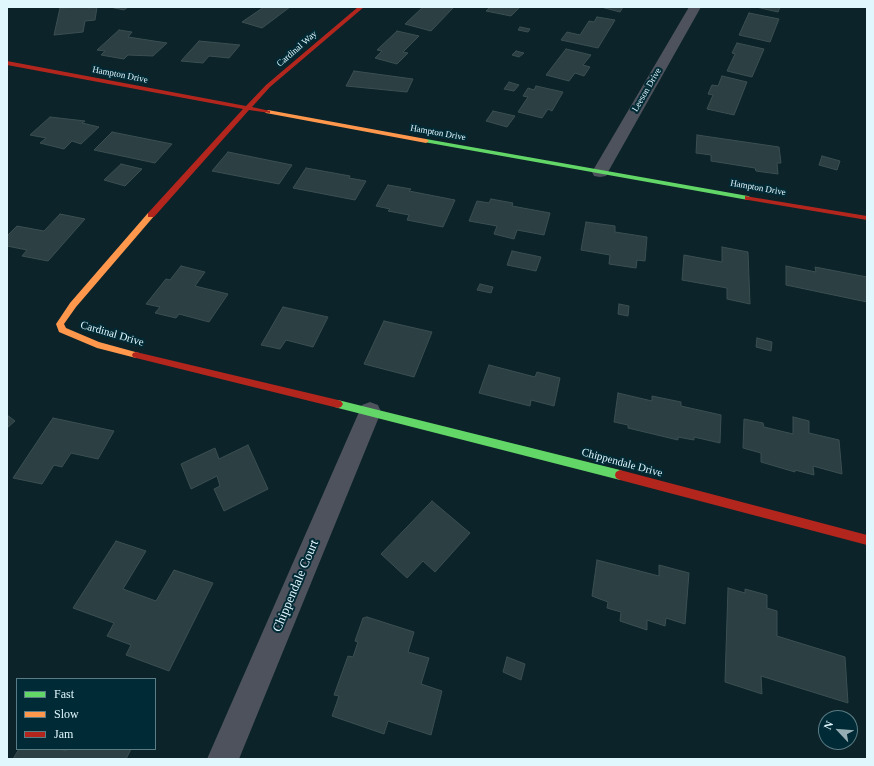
<!DOCTYPE html>
<style>
body{margin:0}
#map{position:relative;width:874px;height:766px;overflow:hidden;background:#0c2329;font-family:Georgia,serif}
canvas{display:block}
.frame{position:absolute;inset:0;border:8px solid #e1f7fe;pointer-events:none}
.legend{position:absolute;left:16px;top:678px;width:140px;height:72px;box-sizing:border-box;background:#002a35;border:1px solid #5a7c85;margin:0;padding:5px 7px;list-style:none;font-size:12px;color:#e1f7fe}
.legend li{display:flex;align-items:center;gap:8px;height:20px}
.legend b{width:20px;border:1px solid #5a7c85}
.north{position:absolute;left:818px;top:710px;width:40px;height:40px;box-sizing:border-box;background:#002a35;border:1px solid #5a7c85;border-radius:50%;rotate:296deg;font-size:11px;font-weight:700;line-height:16px;text-align:center;color:#e1f7fe}
.north::after{content:'';display:block;margin:auto;width:14px;height:18px;background:#96adb3;clip-path:polygon(50% 0,100% 100%,50% 72%,0 100%)}
</style>
<div id="map">
<canvas width="874" height="766"></canvas>
<div class="frame"></div>
<ul class="legend">
<li><b style="height:5px;background:#63d668"></b>Fast</li>
<li><b style="height:5px;background:#ff974d"></b>Slow</li>
<li><b style="height:5px;background:#b3261e"></b>Jam</li>
</ul>
<div class="north">N</div>
</div>
<script>
const context = document.querySelector('canvas').getContext('2d');
context.lineJoin = 'round';
function paint(path, color) { context.fillStyle = color; context.fill(path, 'evenodd'); }
const poly = rows => new Path2D(rows.map(r => 'M' + r).join(''));
function strokePath(path, color, width, dash) { context.strokeStyle = color; context.lineWidth = width; context.lineCap = dash ? 'butt' : 'round'; context.setLineDash(dash || []); context.stroke(path); }
function drawText(font, color, halo, rows, align = 'center') {
  context.font = font + ' Georgia,serif'; context.lineWidth = 4; context.setLineDash([]); context.textBaseline = 'middle'; context.strokeStyle = halo; context.fillStyle = color; for (const [text, x, y, turn = 0] of rows) {
    context.save(); context.translate(x, y); context.rotate((+turn || 0) * Math.PI / 180); context.textAlign = isNaN(turn) ? turn : align; if (halo) context.strokeText(text, 0, 0); context.fillText(text, 0, 0); context.restore();
  }
}
const building = poly([
 [89,7,88,8,97,7,95,20,85,21,83,32,54,35,60,8,89,7],
 [110,7,128,7,124,10,110,7],
 [264,7,290,7,262,28,242,22,264,7],
 [423,7,448,7,453,8,431,31,405,24,423,7],
 [490,7,516,7,519,8,511,16,486,11,490,7],
 [601,7,623,7,620,12,601,7],
 [756,7,780,7,778,12,756,7],
 [749,13,779,19,770,42,739,35,749,13],
 [597,17,615,20,598,48,561,40,567,32,580,35,589,21,594,22,597,17],
 [520,27,530,29,528,32,518,30,520,27],
 [119,30,132,32,128,37,167,43,153,56,128,55,124,59,101,55,105,51,97,50,119,30],
 [397,31,419,36,403,52,408,53,397,64,375,58,382,51,377,50,397,31],
 [199,41,240,45,229,58,209,56,203,63,181,61,199,41],
 [737,43,764,49,752,77,727,71,735,54,732,53,737,43],
 [566,49,591,55,583,65,590,67,584,76,575,73,569,81,546,75,566,49],
 [516,51,524,53,519,57,512,55,516,51],
 [354,71,413,79,407,92,346,86,354,71],
 [722,76,747,82,734,115,707,109,713,95,708,94,712,85,718,86,722,76],
 [509,82,519,85,514,91,504,89,509,82],
 [536,86,563,92,552,111,548,109,542,118,518,112,528,97,523,96,528,88,534,90,536,86],
 [493,111,515,116,507,127,486,121,493,111],
 [50,117,85,121,82,123,99,127,81,144,72,141,64,149,40,143,46,138,30,135,50,117],
 [112,132,172,144,155,163,94,150,112,132],
 [697,135,779,147,781,163,777,163,778,174,756,171,755,168,711,161,711,155,696,153,697,135],
 [228,152,292,165,279,184,212,171,228,152],
 [822,156,840,161,837,170,819,165,822,156],
 [121,164,142,169,125,186,104,180,121,164],
 [306,168,350,176,349,178,366,181,355,200,293,188,306,168],
 [388,185,411,189,409,191,455,200,443,227,407,220,409,215,388,211,390,209,376,206,388,185],
 [491,199,513,203,512,206,550,213,544,235,517,230,514,239,494,234,497,226,469,221,477,201,489,203,491,199],
 [60,214,85,219,48,261,22,256,27,250,7,246,7,236,17,226,44,231,60,214],
 [586,222,615,226,615,232,647,237,645,261,637,260,636,268,609,264,610,255,581,250,586,222],
 [722,247,748,252,750,304,727,299,727,288,682,280,684,255,722,262,722,247],
 [512,251,541,257,536,271,507,265,512,251],
 [181,266,205,272,195,286,228,294,209,322,179,314,176,318,155,313,160,307,146,304,166,279,170,280,181,266],
 [786,266,816,272,815,267,867,277,867,302,786,285,786,266],
 [480,284,493,287,491,293,477,290,480,284],
 [619,304,629,306,628,316,618,314,619,304],
 [283,307,328,317,313,347,286,340,280,349,261,345,283,307],
 [384,321,432,332,414,377,364,364,384,321],
 [757,338,772,342,771,351,756,347,757,338],
 [489,365,535,377,537,372,560,378,554,406,531,400,530,406,479,393,489,365],
 [618,393,652,401,652,396,681,402,681,406,721,415,720,443,694,437,694,440,678,437,678,440,628,428,628,425,614,422,618,393],
 [7,415,15,421,7,428,7,415],
 [793,417,809,421,809,433,839,440,842,474,813,466,814,475,795,470,795,472,761,462,761,453,743,448,744,419,763,423,764,427,793,434,793,417],
 [53,418,114,431,98,459,71,453,62,467,54,465,42,484,13,478,53,418],
 [248,445,268,489,224,511,214,489,220,486,217,476,191,489,181,464,215,448,219,459,248,445],
 [432,501,470,533,435,572,423,561,407,578,381,554,432,501],
 [116,541,146,551,123,589,156,601,174,570,213,583,169,671,126,655,131,645,107,636,114,623,73,608,116,541],
 [597,560,659,576,659,565,689,573,685,624,666,618,665,626,647,620,647,630,620,621,621,612,607,608,608,602,592,596,597,560],
 [728,588,745,593,745,589,767,595,767,608,777,611,777,636,845,657,848,703,761,676,762,694,725,682,728,588],
 [367,617,414,632,408,652,429,658,421,684,442,691,431,735,388,721,384,734,332,716,339,696,334,695,348,656,353,657,358,642,355,641,363,618,367,617],
 [507,657,525,664,521,680,503,672,507,657],
 [19,749,60,749,66,751,67,749,131,749,126,759,13,759,19,749]
]);
const street = poly([
 [689,7,701,7,608,172,606,176,600,177,594,176,592,172,689,7],
 [370,402,378,405,381,412,239,759,207,759,359,412,362,405,370,402]
]);
const fast = poly([
 [426,139,748,196,752,198,748,200,424,142,423,141,426,139],
 [338,400,620,470,624,472,625,475,624,478,620,480,338,408,335,407,333,404,335,401,338,400]
]);
const slow = poly([
 [268,110,426,139,429,141,426,143,266,113,265,112,268,110],
 [148,213,151,213,155,215,76,307,64,324,66,328,99,342,139,353,140,355,139,357,136,358,97,348,59,332,56,324,70,303,148,213]
]);
const jam = poly([
 [358,7,364,7,270,87,252,107,270,111,270,113,249,110,154,217,148,217,148,213,243,109,7,65,7,61,246,106,266,85,358,7],
 [745,196,867,216,867,220,748,200,745,200,745,196],
 [136,352,338,400,341,401,343,404,341,407,338,408,136,358,133,357,132,355,133,353,136,352],
 [620,470,867,535,867,545,620,480,616,478,615,475,616,472,620,470]
]);
const farStreetnames = [
 ["Cardinal Way",297,49,-41],
 ["Hampton Drive",120,75,11],
 ["Leeson Drive",647,90,-60],
 ["Hampton Drive",438,133,10],
 ["Hampton Drive",758,188,10]
];
const streetNames = [
 ["Cardinal Drive",112,334,16],
 ["Chippendale Drive",622,463,15]
];
const nearStreetnames = [
 ["Chippendale Court",296,586,-67]
];
paint(building, '#2c4044');
strokePath(building, '#3b4f51', 1);
paint(street, '#4d525c');
paint(fast, '#63d668');
paint(slow, '#ff974d');
paint(jam, '#b3261e');
drawText('9px', '#e1f7fe', '#002a35', farStreetnames);
drawText('11px', '#e1f7fe', '#002a35', streetNames);
drawText('13px', '#e1f7fe', '#002a35', nearStreetnames);
</script>
